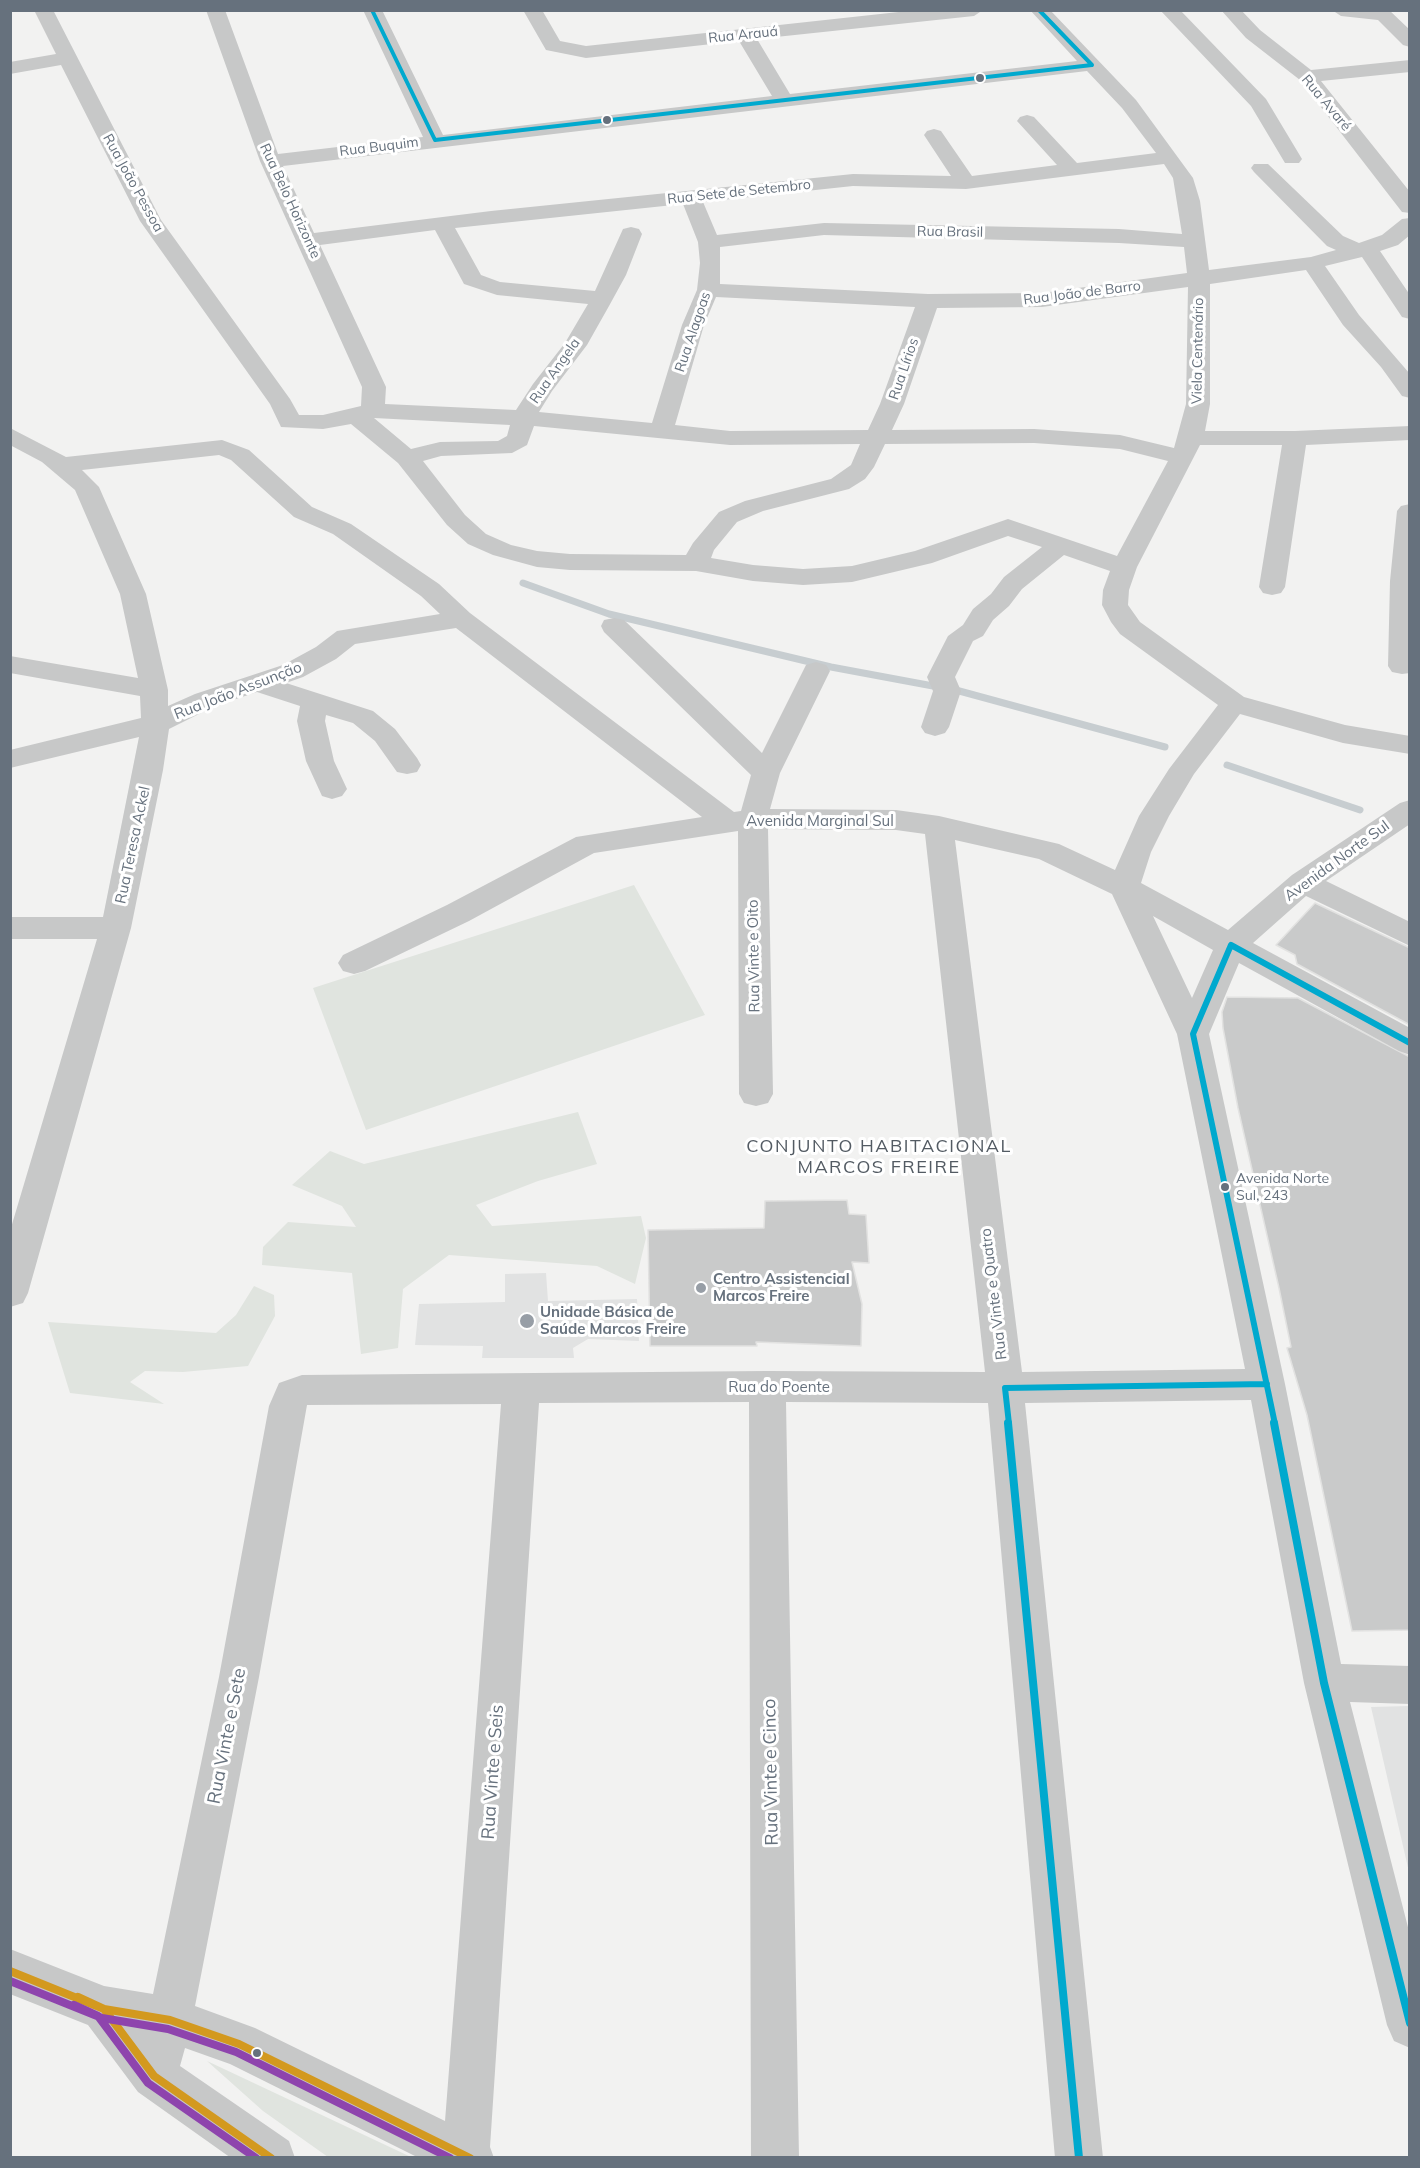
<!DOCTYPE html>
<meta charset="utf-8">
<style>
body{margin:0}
#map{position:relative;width:1420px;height:2168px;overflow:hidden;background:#f2f2f1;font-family:Mulish,sans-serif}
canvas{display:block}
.frame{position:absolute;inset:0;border:12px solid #66717d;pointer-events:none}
</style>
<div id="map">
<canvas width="1420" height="2168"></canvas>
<div class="frame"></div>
</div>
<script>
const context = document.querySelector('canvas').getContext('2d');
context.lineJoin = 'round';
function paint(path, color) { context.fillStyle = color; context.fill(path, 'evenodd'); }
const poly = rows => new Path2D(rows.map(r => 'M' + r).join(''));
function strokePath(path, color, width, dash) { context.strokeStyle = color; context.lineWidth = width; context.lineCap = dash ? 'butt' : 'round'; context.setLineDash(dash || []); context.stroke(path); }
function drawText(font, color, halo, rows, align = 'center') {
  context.font = font + ' Mulish,sans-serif'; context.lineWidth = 6; context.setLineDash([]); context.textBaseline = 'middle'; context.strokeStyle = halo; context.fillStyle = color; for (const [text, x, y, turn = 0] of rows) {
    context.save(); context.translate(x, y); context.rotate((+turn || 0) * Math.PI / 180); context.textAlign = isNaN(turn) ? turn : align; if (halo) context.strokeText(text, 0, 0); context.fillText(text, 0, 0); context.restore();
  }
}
const built = poly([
 [546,1273,548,1301,637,1299,639,1341,588,1339,573,1348,574,1358,482,1358,483,1346,415,1345,419,1304,505,1302,505,1274],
 [1409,1706,1410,1706,1409,1872,1371,1707]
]);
const green = poly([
 [634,885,705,1015,366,1130,313,988],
 [578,1112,597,1164,538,1181,476,1205,492,1226,641,1216,646,1238,635,1284,597,1266,449,1255,403,1289,398,1348,361,1354,352,1273,262,1265,263,1247,288,1222,356,1227,342,1206,292,1185,330,1151,364,1164],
 [254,1286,274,1295,275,1316,248,1366,183,1372,145,1371,130,1382,164,1404,70,1393,48,1322,216,1333,236,1315],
 [207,2061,411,2157,328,2157,263,2111]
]);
const stream = poly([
 [523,583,609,614,831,667,933,686],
 [952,689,1165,747],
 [1227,765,1360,810]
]);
const building = poly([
 [1315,903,1410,948,1410,1025,1297,964,1295,955,1276,945,1315,903],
 [1227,997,1298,998,1410,1057,1410,1630,1352,1631,1307,1415,1287,1348,1291,1347,1279,1288,1238,1108,1223,1028,1222,1012,1227,997],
 [847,1200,849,1214,866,1215,869,1263,852,1262,862,1304,861,1346,756,1342,757,1346,650,1346,648,1230,764,1228,765,1201,847,1200]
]);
const minor = poly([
 [34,10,53,10,161,220,290,399,299,415,323,415,361,406,362,387,260,161,206,10,225,10,278,154,423,137,363,10,382,10,443,135,772,96,739,41,586,58,546,50,523,10,542,10,560,41,586,46,917,10,983,10,974,16,757,39,790,94,1077,61,1030,10,1050,10,1136,100,1193,178,1200,201,1209,270,1311,257,1336,250,1327,246,1254,172,1251,168,1254,164,1268,164,1343,236,1359,243,1382,235,1402,219,1410,218,1410,235,1398,245,1380,251,1410,295,1410,319,1402,317,1362,257,1325,266,1359,315,1410,374,1410,398,1402,396,1381,367,1343,325,1306,270,1210,284,1210,404,1205,431,1295,431,1410,426,1410,440,1306,445,1285,587,1281,593,1272,595,1263,593,1259,587,1282,445,1200,445,1137,567,1129,590,1128,605,1140,622,1244,697,1345,725,1410,736,1410,754,1343,743,1240,714,1194,774,1169,816,1151,852,1141,883,1228,930,1292,875,1400,803,1410,800,1410,824,1326,881,1410,922,1410,946,1306,896,1253,943,1410,1028,1410,1055,1399,1051,1239,963,1209,1034,1285,1384,1341,1664,1410,1666,1410,1704,1350,1702,1410,1935,1410,2048,1394,2041,1387,2025,1304,1683,1251,1400,1025,1403,1103,2158,1055,2158,988,1403,786,1402,799,2158,751,2158,749,1402,539,1403,490,2147,494,2158,419,2158,230,2064,185,2048,180,2066,289,2141,295,2158,231,2158,138,2092,88,2025,10,1994,10,1949,104,1986,153,1994,219,1677,269,1406,279,1383,302,1375,767,1371,985,1372,925,834,896,830,768,829,773,1094,768,1103,756,1106,744,1103,739,1094,738,831,594,853,469,921,365,971,354,974,343,971,338,963,343,955,447,905,576,837,702,817,456,628,355,644,336,659,303,677,286,683,373,711,395,729,417,758,421,765,417,772,407,774,397,772,375,741,353,723,326,715,325,721,334,761,347,789,342,796,332,799,322,796,306,761,297,721,300,706,257,692,215,706,169,729,163,770,131,928,28,1293,23,1303,10,1307,10,1231,97,939,10,939,10,917,103,917,139,737,10,768,10,750,141,718,140,696,10,673,10,656,138,678,120,594,75,490,42,462,10,445,10,428,66,457,222,440,249,450,312,507,351,524,439,584,470,613,734,812,741,811,751,775,604,632,601,626,604,620,614,618,624,620,762,753,806,665,816,662,826,665,830,671,780,773,770,809,896,810,939,816,1059,844,1115,870,1139,816,1169,769,1218,705,1120,634,1111,622,1102,605,1103,590,1110,571,1064,555,1022,589,1009,606,993,620,983,636,973,641,955,677,961,691,949,727,945,733,935,736,925,733,921,727,933,691,927,677,948,636,963,625,973,609,991,594,1004,577,1042,547,1008,536,932,563,852,582,803,585,753,581,696,571,570,570,537,567,493,555,468,544,447,525,398,463,351,424,323,429,281,427,270,404,140,221,61,65,10,74,10,62,56,54,34,10],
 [1087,71,1122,108,1156,153,1077,163,1034,117,1027,115,1020,117,1017,121,1057,165,972,176,941,131,934,129,927,131,924,135,951,176,853,174,491,211,314,233,283,166,1087,71],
 [1164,164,1173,178,1182,234,1119,229,824,223,717,235,703,202,853,186,966,189,1164,164],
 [683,204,698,242,700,263,697,290,682,325,652,423,539,412,552,391,587,345,609,306,626,275,642,234,639,229,631,227,623,229,595,291,500,282,481,275,455,228,683,204],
 [435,230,464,284,497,295,588,304,565,343,533,384,516,410,385,404,386,387,320,245,435,230],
 [824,235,1119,243,1184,247,1187,273,1042,293,928,294,720,284,720,247,824,235],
 [1188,287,1186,404,1174,448,1120,435,1034,429,892,430,904,404,937,308,1042,307,1188,287],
 [716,297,915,307,880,404,868,430,730,431,675,425,704,325,716,297],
 [374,418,510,425,507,436,498,441,440,442,411,449,374,418],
 [534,426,730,445,860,444,851,465,831,479,745,501,719,512,693,543,686,555,570,554,537,551,511,545,486,534,465,515,423,461,441,456,512,453,527,445,534,426],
 [1034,443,1120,449,1168,461,1117,556,1008,519,915,551,852,566,803,569,753,565,711,558,714,550,737,522,763,511,849,489,865,479,874,467,885,444,1034,443],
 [219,455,231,460,294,517,333,534,421,596,440,614,337,631,316,647,283,665,195,694,168,706,168,690,146,594,99,487,82,470,219,455],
 [955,840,1039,859,1112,894,1177,1034,1245,1369,1022,1372,955,840],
 [1153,916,1213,950,1192,998,1153,916],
 [501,1404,445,2121,255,2028,195,2006,259,1677,307,1405,501,1404],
 [1160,10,1180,10,1266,99,1302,159,1299,163,1285,163,1251,106,1160,10],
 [1221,10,1241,10,1260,30,1311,70,1410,60,1410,72,1321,81,1410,192,1410,213,1402,212,1300,80,1246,38,1221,10],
 [1332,10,1389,10,1410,30,1410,47,1403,45,1378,20,1341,16,1332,10],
 [1410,504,1410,673,1402,674,1392,672,1388,666,1390,581,1397,511,1401,506,1410,504]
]);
const bus1Far2 = poly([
 [372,10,435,140],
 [1039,10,1092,65],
 [435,140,1092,65]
]);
const bus1Far1 = poly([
 [1231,945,1193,1034,1275,1424],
 [1231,945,1410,1043],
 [1009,1424,1005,1388,1267,1384]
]);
const bus1 = poly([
 [1008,1423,1079,2158],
 [1274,1423,1324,1683,1410,2023]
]);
const bus2 = poly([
 [10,1971,104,2009,170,2020,239,2044,470,2158],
 [78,1997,104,2009,154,2076,271,2158]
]);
const bus3 = poly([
 [10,1981,102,2018,168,2029,236,2052,450,2158],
 [74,2005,98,2016,148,2083,256,2158]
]);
const markers = [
 [980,78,5,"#66717d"],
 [607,120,5,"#66717d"],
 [1225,1187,5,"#66717d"],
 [701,1288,6,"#979ea6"],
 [527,1321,8,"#979ea6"],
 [257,2053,5,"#66717d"]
];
const farStreetnames = [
 ["Rua Arauá",743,35,-6],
 ["Rua Avaré",1326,103,50],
 ["Rua Buquim",379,147,-7],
 ["Rua João Pessoa",133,183,61],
 ["Rua Sete de Setembro",739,192,-6],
 ["Rua Belo Horizonte",290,201,65],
 ["Rua Brasil",950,232,1],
 ["Rua João de Barro",1082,293,-7],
 ["Rua Alagoas",693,332,-71],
 ["Viela Centenário",1198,351,-89],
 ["Rua Lírios",904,369,-71],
 ["Rua Angela",555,371,-55]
];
const busNames = [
 ["Avenida Norte",1236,1179],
 ["Sul, 243",1236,1196]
];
const streetNames = [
 ["Rua João Assunção",238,691,-21],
 ["Avenida Marginal Sul",820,821],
 ["Rua Teresa Ackel",133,845,-78],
 ["Avenida Norte Sul",1337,861,-36],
 ["Rua Vinte e Oito",754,956,-91],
 ["Rua Vinte e Quatro",994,1294,-97],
 ["Rua do Poente",779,1387]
];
const poiNames = [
 ["Centro Assistencial",713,1279],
 ["Marcos Freire",713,1296],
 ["Unidade Básica de",540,1312],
 ["Saúde Marcos Freire",540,1329]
];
const quarterNames = [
 ["CONJUNTO HABITACIONAL",879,1147],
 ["MARCOS FREIRE",879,1168]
];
const nearStreetnames = [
 ["Rua Vinte e Sete",227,1736,-79],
 ["Rua Vinte e Seis",493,1772,-86],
 ["Rua Vinte e Cinco",771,1772,-91]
];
paint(built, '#e1e2e2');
paint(green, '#e0e4df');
strokePath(stream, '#c7cdd0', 7);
paint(building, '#c9caca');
strokePath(building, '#e2e2e1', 1.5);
paint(minor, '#c7c8c8');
strokePath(bus1Far2, '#00a9ce', 4);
strokePath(bus1Far1, '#00a9ce', 6);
strokePath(bus1, '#00a9ce', 8);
strokePath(bus2, '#d3991f', 8);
strokePath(bus3, '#8e44ad', 8);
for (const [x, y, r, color] of markers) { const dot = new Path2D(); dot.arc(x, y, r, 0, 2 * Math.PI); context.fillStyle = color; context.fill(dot); strokePath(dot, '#fff', 2); }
drawText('14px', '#66717d', '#fff', farStreetnames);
drawText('14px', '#66717d', '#fff', busNames, 'left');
drawText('15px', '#66717d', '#fff', streetNames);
drawText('bold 15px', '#66717d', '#fff', poiNames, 'left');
context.letterSpacing = '1.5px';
drawText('18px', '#535b63', '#fff', quarterNames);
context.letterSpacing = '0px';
drawText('18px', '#66717d', '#fff', nearStreetnames);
</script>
